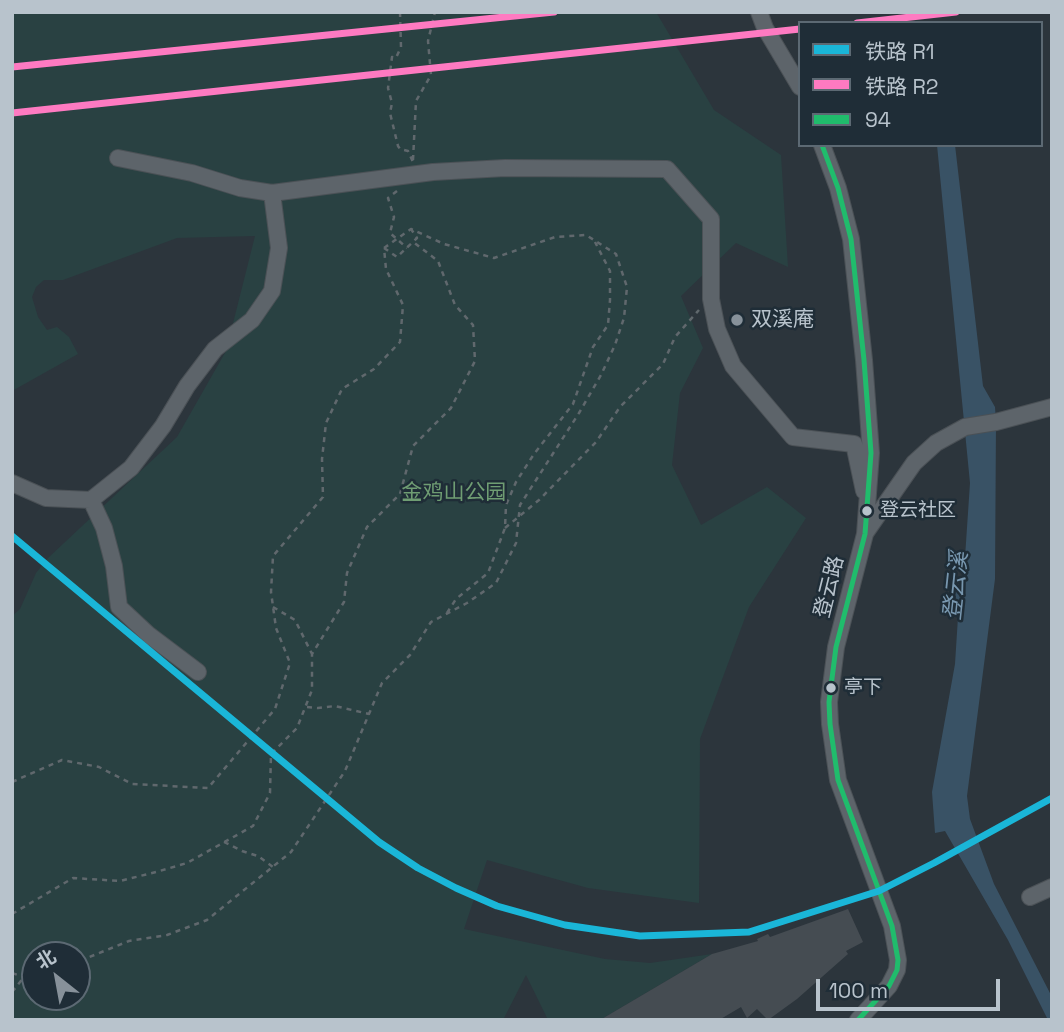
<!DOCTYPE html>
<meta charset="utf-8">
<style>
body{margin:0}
#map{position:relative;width:1064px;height:1032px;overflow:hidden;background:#2c353c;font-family:"Space Grotesk","Noto Sans SC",sans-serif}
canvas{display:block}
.frame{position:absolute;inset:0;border:14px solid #b8c3cc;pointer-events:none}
.legend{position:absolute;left:798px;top:21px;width:245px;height:126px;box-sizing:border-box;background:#1f2d37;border:2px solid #5c6973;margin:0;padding:9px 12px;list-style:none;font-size:21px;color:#b8c3cc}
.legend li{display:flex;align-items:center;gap:14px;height:35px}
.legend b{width:35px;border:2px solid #5c6973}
.north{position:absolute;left:21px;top:941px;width:70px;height:70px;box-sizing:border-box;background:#1f2d37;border:2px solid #5c6973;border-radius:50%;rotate:329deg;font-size:19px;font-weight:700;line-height:28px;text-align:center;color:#b8c3cc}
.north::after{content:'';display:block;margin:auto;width:24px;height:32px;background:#87919a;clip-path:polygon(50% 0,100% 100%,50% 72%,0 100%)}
.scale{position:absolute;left:816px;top:979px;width:184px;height:32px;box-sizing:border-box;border:4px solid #b8c3cc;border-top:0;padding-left:9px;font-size:21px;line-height:24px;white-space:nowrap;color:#b8c3cc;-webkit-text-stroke:5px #1f2d37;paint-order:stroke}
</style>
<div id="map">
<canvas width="1064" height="1032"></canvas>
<div class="frame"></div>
<ul class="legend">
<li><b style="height:9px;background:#1ab6d8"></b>铁路 R1</li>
<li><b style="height:9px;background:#fe7ac1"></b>铁路 R2</li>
<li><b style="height:9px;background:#20bc6c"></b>94</li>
</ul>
<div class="north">北</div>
<div class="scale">100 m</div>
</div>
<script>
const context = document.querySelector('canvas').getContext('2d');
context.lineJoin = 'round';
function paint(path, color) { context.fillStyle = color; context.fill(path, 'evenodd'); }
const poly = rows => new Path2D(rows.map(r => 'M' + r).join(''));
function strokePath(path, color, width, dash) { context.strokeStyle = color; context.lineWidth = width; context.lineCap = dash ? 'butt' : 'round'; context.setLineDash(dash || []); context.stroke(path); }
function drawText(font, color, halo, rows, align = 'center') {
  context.font = font + ' "Space Grotesk","Noto Sans SC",sans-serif'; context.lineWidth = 5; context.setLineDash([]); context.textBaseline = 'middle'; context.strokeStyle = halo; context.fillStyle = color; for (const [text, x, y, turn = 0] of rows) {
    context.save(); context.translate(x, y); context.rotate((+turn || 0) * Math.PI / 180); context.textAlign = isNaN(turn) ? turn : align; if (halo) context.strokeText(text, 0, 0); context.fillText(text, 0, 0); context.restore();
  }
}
const green = poly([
 [12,12,656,12,714,110,781,155,788,267,736,243,681,296,703,348,680,393,672,465,701,525,767,487,806,518,749,607,700,739,699,903,588,888,487,860,464,929,605,959,650,963,712,954,600,1020,548,1020,526,975,503,1020,12,1020,12,616,20,609,36,573,48,558,177,437,226,351,255,236,177,238,63,280,44,280,36,287,32,297,38,317,47,330,57,327,69,337,78,354,12,391],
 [35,955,77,955,77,997,35,997]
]);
const water = poly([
 [937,145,955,145,983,386,995,407,996,422,995,579,967,796,970,819,994,884,1052,997,1052,1020,1048,1020,1008,940,945,831,935,833,932,792,955,664,958,617,955,592,963,587,970,483]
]);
const building = poly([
 [848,909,863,942,846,951,848,954,797,999,768,1020,757,1009,747,1018,741,1007,719,1020,600,1020,712,954,758,941,757,939,768,934,770,937]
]);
const path = poly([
 [400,12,401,47,396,58,392,57,388,88,392,103,390,113,398,146,400,149,408,151,413,162],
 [413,160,416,101,431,75,428,41,435,12],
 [397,191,388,198,394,217,390,233,407,248],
 [384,248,397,257,417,238,411,229],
 [505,528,539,500,596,442,620,407,663,364,675,337,699,310],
 [273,607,295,620,312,654],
 [447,613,456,599,488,573,505,528,506,505,516,482,534,454,573,404,593,347,608,325,610,300,610,271,595,242],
 [307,707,318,708,335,706,369,714],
 [224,842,242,851,258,856,273,867],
 [12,914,73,878,120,881,156,872,187,863,253,826,270,793,271,754,297,728,312,690,312,654,344,602,347,573,367,527,400,494,413,446,451,408,475,361,473,325,455,305,438,261,412,241],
 [12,973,24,977],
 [12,992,24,977,35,975]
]);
const minor = poly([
 [759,12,765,28,800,87],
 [822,145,838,188,851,239,864,360,871,453,865,534,836,647,829,702,830,724,838,780,892,926,898,960,897,970,889,986,858,1020],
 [272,193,433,172,505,168,667,169,711,219,711,299,717,329,733,366,793,437,854,444,864,491],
 [12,483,46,498,91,500,131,468,163,426,187,386,215,349,252,320,272,291,279,248,272,193,240,188,192,173,118,158],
 [91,500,104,528,114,566,119,607,149,635,198,672],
 [866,532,914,463,936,443,965,427,996,422,1052,407],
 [1030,897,1052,887]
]);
const pathBridge = poly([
 [12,782,62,760,99,767,132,784,208,788,275,709,290,663,276,628,271,592,273,556,323,497,322,459,326,423,342,389,374,369,400,342,403,305,386,269,384,248,411,229,444,244,494,258,555,237,586,235,616,254,627,287,624,318,615,345,601,375,579,413,520,505,516,543,496,583,467,603,431,622,410,655,382,683,345,771,291,852,207,920,167,935,129,941,77,962]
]);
const bus1 = poly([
 [822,145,838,188,851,239,864,360,871,453,865,534,836,647,829,702,830,724,838,780,892,926,898,960,897,970,889,986,858,1020]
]);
const rail1 = poly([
 [12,536,379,842,418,868,456,888,497,906,565,925,640,936,749,932,879,891,934,863,1052,798]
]);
const rail2 = poly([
 [857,23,956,12],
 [12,67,554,12],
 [12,113,800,29]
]);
const markers = [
 [737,320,7,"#87919a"],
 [867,511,6,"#b8c3cc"],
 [831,688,6,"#b8c3cc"]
];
const busNames = [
 ["登云社区",880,511],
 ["亭下",844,688]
];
const poiNames = [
 ["双溪庵",751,320]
];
const parkNames = [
 ["金鸡山公园",454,493]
];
const streetNames = [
 ["登云路",830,587,-76]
];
const waterNames = [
 ["登云溪",957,586,-84]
];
paint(green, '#294142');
paint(water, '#395265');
paint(building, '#454c52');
strokePath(minor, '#4b5156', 18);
strokePath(path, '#60686d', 2.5, [5, 5]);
strokePath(minor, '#5d646a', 16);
strokePath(pathBridge, '#60686d', 2.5, [5, 5]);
strokePath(bus1, '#20bc6c', 5);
strokePath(rail1, '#1ab6d8', 7);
strokePath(rail2, '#fe7ac1', 7);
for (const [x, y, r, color] of markers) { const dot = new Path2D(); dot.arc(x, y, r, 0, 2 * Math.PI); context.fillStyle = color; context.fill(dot); strokePath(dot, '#1f2d37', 2.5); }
drawText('19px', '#b8c3cc', '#1f2d37', busNames, 'left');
drawText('21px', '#b8c3cc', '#1f2d37', poiNames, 'left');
drawText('21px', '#6f9d73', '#1f2d37', parkNames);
drawText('21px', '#b8c3cc', '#1f2d37', streetNames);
drawText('italic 23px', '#7897af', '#1f2d37', waterNames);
</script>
